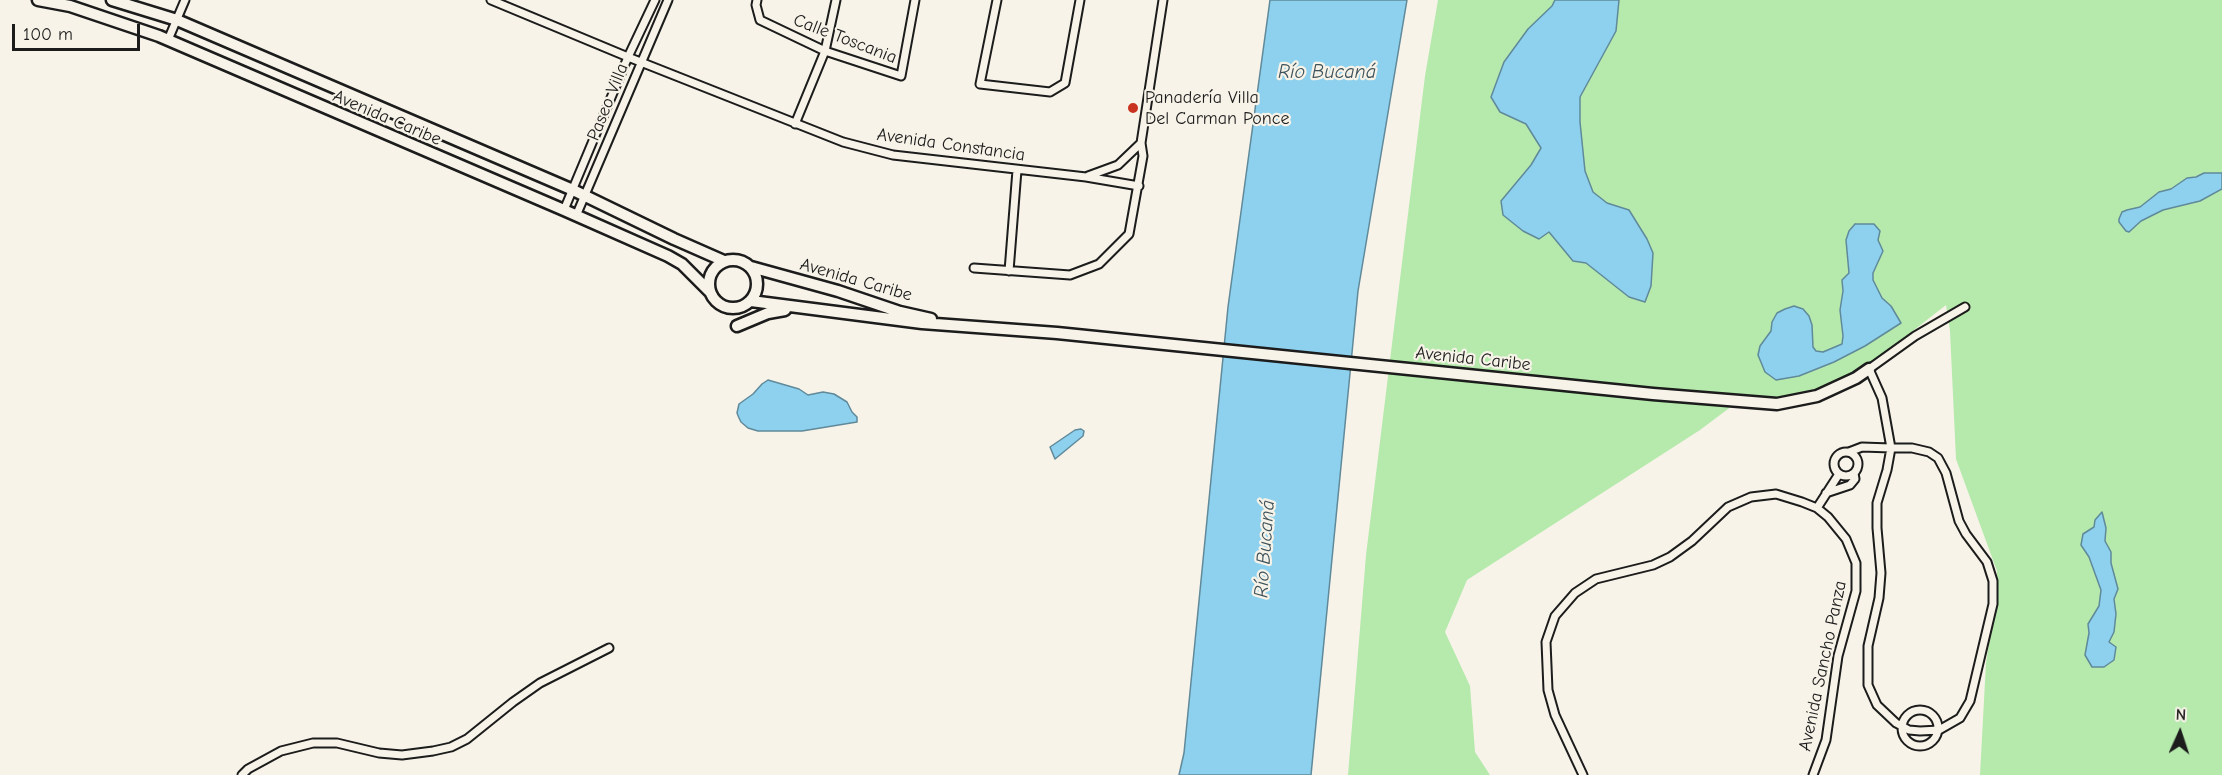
<!DOCTYPE html>
<meta charset="utf-8">
<style>
body{margin:0}
#map{position:relative;width:2222px;height:775px;overflow:hidden;background:#f7f3e8;font-family:"Comic Neue",sans-serif}
canvas{display:block}
.north{position:absolute;left:2150px;top:703px;width:60px;height:60px;-webkit-text-stroke:4px #f7f3e8;paint-order:stroke;rotate:3deg;font-size:16px;font-weight:700;line-height:24px;text-align:center;color:#1c1c1c}
.north::after{content:'';display:block;margin:auto;width:21px;height:27px;background:#1c1c1c;clip-path:polygon(50% 0,100% 100%,50% 72%,0 100%)}
.scale{position:absolute;left:12px;top:24px;width:128px;height:27px;box-sizing:border-box;border:3px solid #1c1c1c;border-top:0;padding-left:8px;font-size:18px;line-height:21px;white-space:nowrap;color:#1c1c1c;-webkit-text-stroke:4px #f7f3e8;paint-order:stroke}
</style>
<div id="map">
<canvas width="2222" height="775"></canvas>
<div class="north">N</div>
<div class="scale">100 m</div>
</div>
<script>
const context = document.querySelector('canvas').getContext('2d');
context.lineJoin = 'round';
function paint(path, color) { context.fillStyle = color; context.fill(path, 'evenodd'); }
const poly = rows => new Path2D(rows.map(r => 'M' + r).join(''));
function strokePath(path, color, width, dash) { context.strokeStyle = color; context.lineWidth = width; context.lineCap = dash ? 'butt' : 'round'; context.setLineDash(dash || []); context.stroke(path); }
function drawText(font, color, halo, rows, align = 'center') {
  context.font = font + ' "Comic Neue",sans-serif'; context.lineWidth = 4.5; context.setLineDash([]); context.textBaseline = 'middle'; context.strokeStyle = halo; context.fillStyle = color; for (const [text, x, y, turn = 0] of rows) {
    context.save(); context.translate(x, y); context.rotate((+turn || 0) * Math.PI / 180); context.textAlign = isNaN(turn) ? turn : align; if (halo) context.strokeText(text, 0, 0); context.fillText(text, 0, 0); context.restore();
  }
}
const green = poly([
 [1438,0,2222,0,2222,775,1980,775,1986,663,1994,610,1997,571,1956,459,1950,331,1946,305,1854,377,1832,387,1780,399,1744,397,1700,430,1467,580,1445,632,1470,686,1475,752,1490,775,1348,775,1366,555,1425,76]
]);
const water = poly([
 [1270,0,1407,0,1358,291,1311,775,1179,775,1184,753,1228,307,1270,0],
 [1555,0,1619,0,1616,31,1580,97,1580,122,1585,171,1593,192,1607,203,1629,210,1647,239,1653,253,1651,286,1645,302,1629,297,1586,263,1573,261,1549,232,1539,239,1523,231,1503,215,1501,201,1531,165,1541,148,1526,124,1500,112,1491,97,1504,62,1528,29,1552,6,1555,0],
 [2204,173,2222,173,2222,189,2200,201,2163,210,2141,221,2129,232,2126,231,2119,222,2119,219,2122,212,2127,210,2140,207,2159,192,2171,189,2187,178,2196,177,2204,173],
 [1855,224,1874,224,1880,231,1878,240,1883,251,1873,273,1873,280,1882,298,1891,306,1901,323,1865,346,1834,362,1799,376,1776,380,1765,372,1758,355,1760,346,1771,331,1772,322,1777,313,1785,309,1794,306,1803,309,1809,316,1812,325,1813,347,1816,351,1823,352,1842,344,1843,336,1840,310,1843,291,1842,280,1849,273,1846,240,1849,231,1855,224],
 [768,380,799,389,808,395,823,392,834,394,847,402,852,412,857,417,857,422,802,431,758,431,748,428,741,422,739,418,737,413,739,404,753,394,762,384,768,380],
 [1081,429,1084,431,1083,436,1055,459,1050,447,1075,430,1081,429],
 [2102,512,2106,528,2105,541,2111,552,2111,563,2118,589,2114,599,2116,614,2114,632,2109,642,2116,647,2114,660,2104,667,2092,667,2085,655,2089,633,2088,624,2099,606,2101,590,2089,557,2081,545,2083,534,2094,527,2095,520,2102,512]
]);
const street = poly([
 [491,0,628,57,843,142,893,155,1086,177,1139,186],
 [757,0,756,5,760,20,825,51,901,76,915,0],
 [997,0,980,84,1050,92,1065,83,1080,0],
 [168,40,185,0],
 [795,124,825,51,836,0],
 [1088,176,1118,165,1141,143],
 [564,210,628,57,655,0],
 [576,216,668,0],
 [974,268,1070,275,1099,264,1129,234,1143,156,1141,143,1163,0],
 [1009,271,1017,170],
 [1891,448,1912,448,1929,452,1938,458,1946,473,1959,521,1966,534,1987,562,1993,581,1993,604,1970,701,1960,718,1939,730,1920,731,1909,730,1896,723,1877,705,1868,685,1868,646,1879,598,1881,573,1877,528,1877,503,1887,470,1891,448],
 '1834 464a12 12 0 1 1 24 0a12 12 0 1 1-24 0Z',
 [1849,452,1862,447,1891,448,1882,398,1869,369,1915,336,1965,307],
 [1826,493,1850,485,1855,479,1854,473],
 [1817,508,1839,474],
 '1902 728a18 18 0 1 1 36 0a18 18 0 1 1-36 0Z',
 [242,775,248,769,281,751,313,743,337,743,379,753,402,755,433,751,451,747,467,739,513,702,540,683,609,648],
 [1583,775,1555,715,1548,690,1546,642,1555,616,1575,593,1596,579,1653,565,1670,557,1692,541,1728,507,1751,497,1776,494,1802,502,1817,508,1828,517,1846,539,1856,563,1856,591,1838,656,1826,740,1813,775]
]);
const secondary = poly([
 [38,0,70,6,159,36,564,210,668,256,682,264,709,291],
 [112,0,177,20,573,190,674,239,724,261],
 '709 284a24 24 0 1 1 48 0a24 24 0 1 1-48 0Z',
 [751,267,838,291,900,312,931,319],
 [751,301,922,323,1057,333,1653,394,1777,404,1817,396,1856,378,1869,369],
 [737,326,768,313,785,310]
]);
const markers = [
 [1133,108,6,"#c8321e"]
];
const streetNames = [
 ["Calle Toscania",845,39,21],
 ["Paseo Villa",608,102,-68],
 ["Avenida Caribe",387,118,23],
 ["Avenida Constancia",951,145,8],
 ["Avenida Caribe",856,280,16],
 ["Avenida Caribe",1473,359,6],
 ["Avenida Sancho Panza",1823,666,-78]
];
const poiNames = [
 ["Panadería Villa",1145,98],
 ["Del Carman Ponce",1145,119]
];
const waterNames = [
 ["Río Bucaná",1327,72],
 ["Río Bucaná",1265,549,-86]
];
paint(green, '#b5eaac');
paint(water, '#8dd1ee');
strokePath(water, '#60899a', 1.5);
strokePath(street, '#1c1c1c', 11);
strokePath(secondary, '#1c1c1c', 15);
strokePath(street, '#f7f3e8', 7);
strokePath(secondary, '#f7f3e8', 10);
for (const [x, y, r, color] of markers) { const dot = new Path2D(); dot.arc(x, y, r, 0, 2 * Math.PI); context.fillStyle = color; context.fill(dot); strokePath(dot, '#f7f3e8', 2); }
drawText('18px', '#1c1c1c', '#f7f3e8', streetNames);
drawText('18px', '#1c1c1c', '#f7f3e8', poiNames, 'left');
drawText('italic 20px', '#3e525b', '#f7f3e8', waterNames);
</script>
